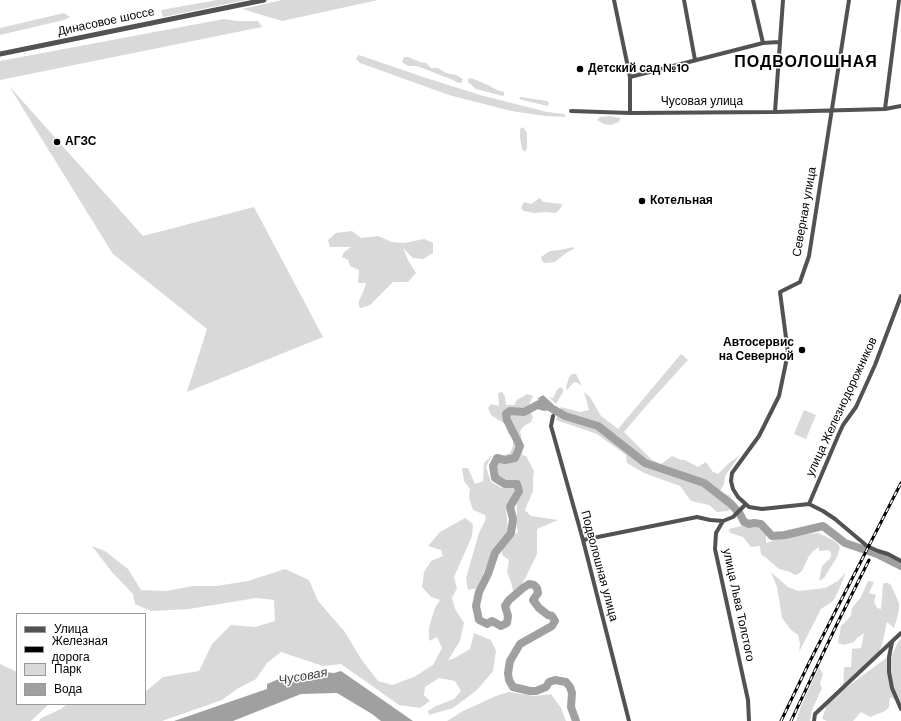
<!DOCTYPE html>
<meta charset="utf-8">
<style>
body{margin:0}
#map{position:relative;width:901px;height:721px;overflow:hidden;background:#fff;font-family:"DM Sans",sans-serif}
canvas{display:block}
.legend{position:absolute;left:16px;top:613px;width:130px;height:92px;box-sizing:border-box;background:#fff;border:1px solid #999;margin:0;padding:5px 7px;list-style:none;font-size:12px;color:#000}
.legend li{display:flex;align-items:center;gap:8px;height:20px}
.legend b{width:20px;border:1px solid #999}
</style>
<div id="map">
<canvas width="901" height="721"></canvas>
<ul class="legend">
<li><b style="height:5px;background:#525252"></b>Улица</li>
<li><b style="height:5px;background:#000"></b>Железная дорога</li>
<li><b style="height:11px;background:#d9d9d9"></b>Парк</li>
<li><b style="height:11px;background:#a0a0a0"></b>Вода</li>
</ul>
</div>
<script>
const context = document.querySelector('canvas').getContext('2d');
context.lineJoin = 'round';
function paint(path, color) { context.fillStyle = color; context.fill(path, 'evenodd'); }
const poly = rows => new Path2D(rows.map(r => 'M' + r).join(''));
function strokePath(path, color, width, dash) { context.strokeStyle = color; context.lineWidth = width; context.lineCap = dash ? 'butt' : 'round'; context.setLineDash(dash || []); context.stroke(path); }
function drawText(font, color, halo, rows, align = 'center') {
  context.font = font + ' "DM Sans",sans-serif'; context.lineWidth = 3; context.setLineDash([]); context.textBaseline = 'middle'; context.strokeStyle = halo; context.fillStyle = color; for (const [text, x, y, turn = 0] of rows) {
    context.save(); context.translate(x, y); context.rotate((+turn || 0) * Math.PI / 180); context.textAlign = isNaN(turn) ? turn : align; if (halo) context.strokeText(text, 0, 0); context.fillText(text, 0, 0); context.restore();
  }
}
const green = poly([
 [217,0,246,0,163,17,161,10],
 [282,0,378,0,282,21,242,9],
 [64,13,70,17,64,20,0,35,0,28],
 [224,19,237,21,258,21,262,27,0,80,0,61],
 [359,55,423,77,480,95,547,112,564,114,566,117,546,116,511,111,449,95,360,63,356,59],
 [404,57,408,57,420,62,426,63,431,68,438,68,446,73,456,75,463,79,461,83,456,82,453,80,417,66,408,66,402,62],
 [471,78,488,85,497,90,504,92,504,95,503,96,476,89,468,82,468,79],
 [9,86,143,236,254,207,323,337,187,392,207,329,113,254],
 [521,97,547,101,549,103,548,106,522,100,519,98],
 [610,116,621,118,619,122,611,125,604,124,597,120,600,117],
 [523,127,527,133,527,148,525,152,522,149,520,137,520,129],
 [540,198,543,202,562,204,561,208,556,213,546,212,534,213,524,211,521,208,524,202,531,204],
 [352,231,361,238,378,236,392,242,404,243,424,239,433,243,433,253,423,259,413,258,403,248,408,260,416,273,408,282,393,282,370,305,361,308,359,307,359,301,364,290,366,283,358,283,359,270,350,266,348,260,342,257,344,252,351,247,330,247,328,240,336,233],
 [574,247,574,249,566,253,555,262,545,263,542,261,541,257,550,251,560,250],
 [681,354,688,360,647,405,624,432,652,460,661,464,672,456,681,460,685,460,698,467,706,462,713,472,718,474,729,463,740,455,725,476,724,484,720,491,730,496,735,504,728,511,717,512,709,505,691,501,680,486,644,473,627,463,626,455,597,434,556,420,561,407,580,412,589,410,584,392,590,397,601,416,618,429],
 [572,374,576,374,582,386,576,382,573,383,567,390,566,387,569,377],
 [560,387,563,389,563,392,556,404,549,397,553,398,557,390],
 [502,392,505,397,506,405,514,405,517,400,527,394,533,396,528,407,533,417,531,422,524,426,520,431,523,445,522,455,526,456,534,471,533,478,533,491,525,510,531,516,558,520,537,529,537,554,525,579,520,587,513,591,511,582,507,572,509,560,502,555,502,550,507,541,518,532,516,523,517,514,517,490,515,486,504,487,498,484,493,479,491,473,491,462,494,458,498,456,503,456,510,453,513,446,513,438,508,433,505,424,491,415,488,408,491,404,499,406,498,393],
 [804,410,816,415,806,439,794,434],
 [492,455,486,467,491,482,502,488,515,487,512,498,506,508,508,530,493,550,477,588,468,590,466,578,479,533,486,519,485,515,473,510,469,498,470,489,464,481,462,468,468,468,475,484,483,481,484,463],
 [465,518,473,524,472,536,454,577,457,588,452,598,455,609,464,623,460,641,448,660,453,659,470,649,474,633,491,640,496,651,493,671,477,690,453,708,429,715,428,711,436,706,454,699,461,691,455,681,439,678,425,687,424,695,430,701,420,708,399,705,341,664,323,666,281,652,267,663,256,679,237,689,222,700,162,721,39,721,41,718,61,709,67,704,145,704,145,692,163,677,199,671,212,644,231,625,255,627,275,621,274,600,256,598,189,609,151,611,135,604,133,594,112,572,92,546,105,551,128,569,141,590,166,591,193,586,216,586,248,581,285,569,309,580,318,601,345,632,361,659,378,681,392,685,414,677,433,665,442,648,437,637,429,641,429,627,435,608,440,600,431,597,422,587,424,572,431,561,443,556,441,550,428,546,440,532],
 [741,526,760,528,764,530,766,532,766,543,777,539,789,538,794,535,818,533,833,540,838,544,840,547,837,557,824,578,819,581,822,566,827,561,829,560,831,556,831,552,828,550,819,551,819,547,813,551,809,556,802,571,798,574,795,575,790,572,779,569,765,557,761,555,760,546,751,547,743,537,730,533,729,529],
 [771,572,788,587,798,591,825,588,838,581,846,572,837,594,833,601,821,609,799,652,800,644,798,635,791,630,782,618,777,587],
 [868,581,874,582,869,593,876,595,874,602,877,608,881,609,883,585,884,583,888,583,891,585,899,603,899,609,897,618,894,628,887,622,882,645,877,655,843,687,844,667,851,667,852,649,861,648,864,633,857,638,854,642,844,645,838,643,841,626,851,616,852,608,861,597],
 [901,639,901,703,890,697,889,707,885,711,870,717,861,712,853,721,827,721,822,719,828,701,893,653,898,642],
 [0,664,17,672,17,704,49,704,31,721,0,721],
 [819,667,823,674,820,684,822,688,812,710,810,721,796,721,801,706],
 [509,692,535,696,551,694,561,708,566,721,447,721,463,711,496,696]
]);
const water = poly([
 [543,395,553,404,556,409,553,412,550,410,544,411,537,409,531,411,527,410,540,400,537,399],
 [315,671,334,673,341,671,413,721,381,721,372,714,337,693,301,694,233,721,174,721,267,689,267,684,286,676,300,675]
]);
const river = poly([
 [576,721,571,707,572,693,570,687,566,682,555,680,549,682,546,687,536,691,530,691,513,687,509,680,508,673,510,661,520,644,552,626,555,621,552,616,548,615,539,608,533,600,538,593,537,588,534,585,529,584,523,588,509,600,505,606,508,616,507,623,501,626,492,621,487,624,479,620,476,606,479,592,488,574,495,553,511,533,513,519,510,507,519,491,517,484,505,484,495,478,493,466,497,458,505,460,515,458,520,446,507,420,506,414,510,411,524,412,539,404,544,404,565,416,598,426,645,463,704,483,731,504,740,514,744,522,749,524,754,523,761,524,772,536,785,535,823,526,845,543,877,554,901,566]
]);
const minor = poly([
 [614,0,630,77,630,113],
 [684,0,695,60],
 [753,0,763,43],
 [849,0,809,256,800,282,780,292,788,353,779,396,759,436,732,473,731,481,733,489,738,497,749,507,762,509,809,504,823,511,835,519,867,546,878,551,888,554,901,561],
 [630,77,763,43,779,42],
 [885,109,899,0],
 [571,111,630,113,775,112,885,109,901,106],
 [775,112,783,0],
 [553,416,551,426,583,540,629,721],
 [809,504,838,436,843,425,856,407,875,365,901,296],
 [723,521,733,517,745,505],
 [583,540,697,517,710,520,723,521,716,533,715,549,748,700,749,721],
 [892,642,889,657,889,672,892,688,901,709],
 [814,721,815,714,901,633]
]);
const tertiary = poly([
 [0,54,264,0]
]);
const rail = poly([
 [781,721,809,663,901,483],
 [791,721,837,624,869,560]
]);
const markers = [
 [580,69,4,"#000"],
 [57,142,4,"#000"],
 [642,201,4,"#000"],
 [802,350,4,"#000"]
];
const streetNames = [
 ["Динасовое шоссе",106,22,-12],
 ["Чусовая улица",702,102],
 ["Северная улица",805,212,-80],
 ["улица Железнодорожников",842,407,-65],
 ["Подволошная улица",599,566,75],
 ["улица Льва Толстого",738,605,78]
];
const poiNames = [
 ["Детский сад №10",588,69],
 ["АГЗС",65,142],
 ["Котельная",650,201],
 ["Автосервис",794,343,"right"],
 ["на Северной",794,357,"right"]
];
const waterNames = [
 ["Чусовая",303,677,-10]
];
const districtNames = [
 ["ПОДВОЛОШНАЯ",806,63]
];
paint(green, '#d9d9d9');
paint(water, '#a0a0a0');
strokePath(river, '#a0a0a0', 8);
strokePath(minor, '#525252', 4);
strokePath(tertiary, '#525252', 5);
strokePath(rail, '#000', 3);
strokePath(rail, '#fff', 1.5, [4.5]);
for (const [x, y, r, color] of markers) { const dot = new Path2D(); dot.arc(x, y, r, 0, 2 * Math.PI); context.fillStyle = color; context.fill(dot); strokePath(dot, '#fff', 1.5); }
drawText('12px', '#000', '#fff', streetNames);
drawText('bold 12px', '#000', '#fff', poiNames, 'left');
drawText('italic 13px', '#414141', '#fff', waterNames);
context.letterSpacing = '1px';
drawText('bold 16px', '#000', '#fff', districtNames);
context.letterSpacing = '0px';
</script>
